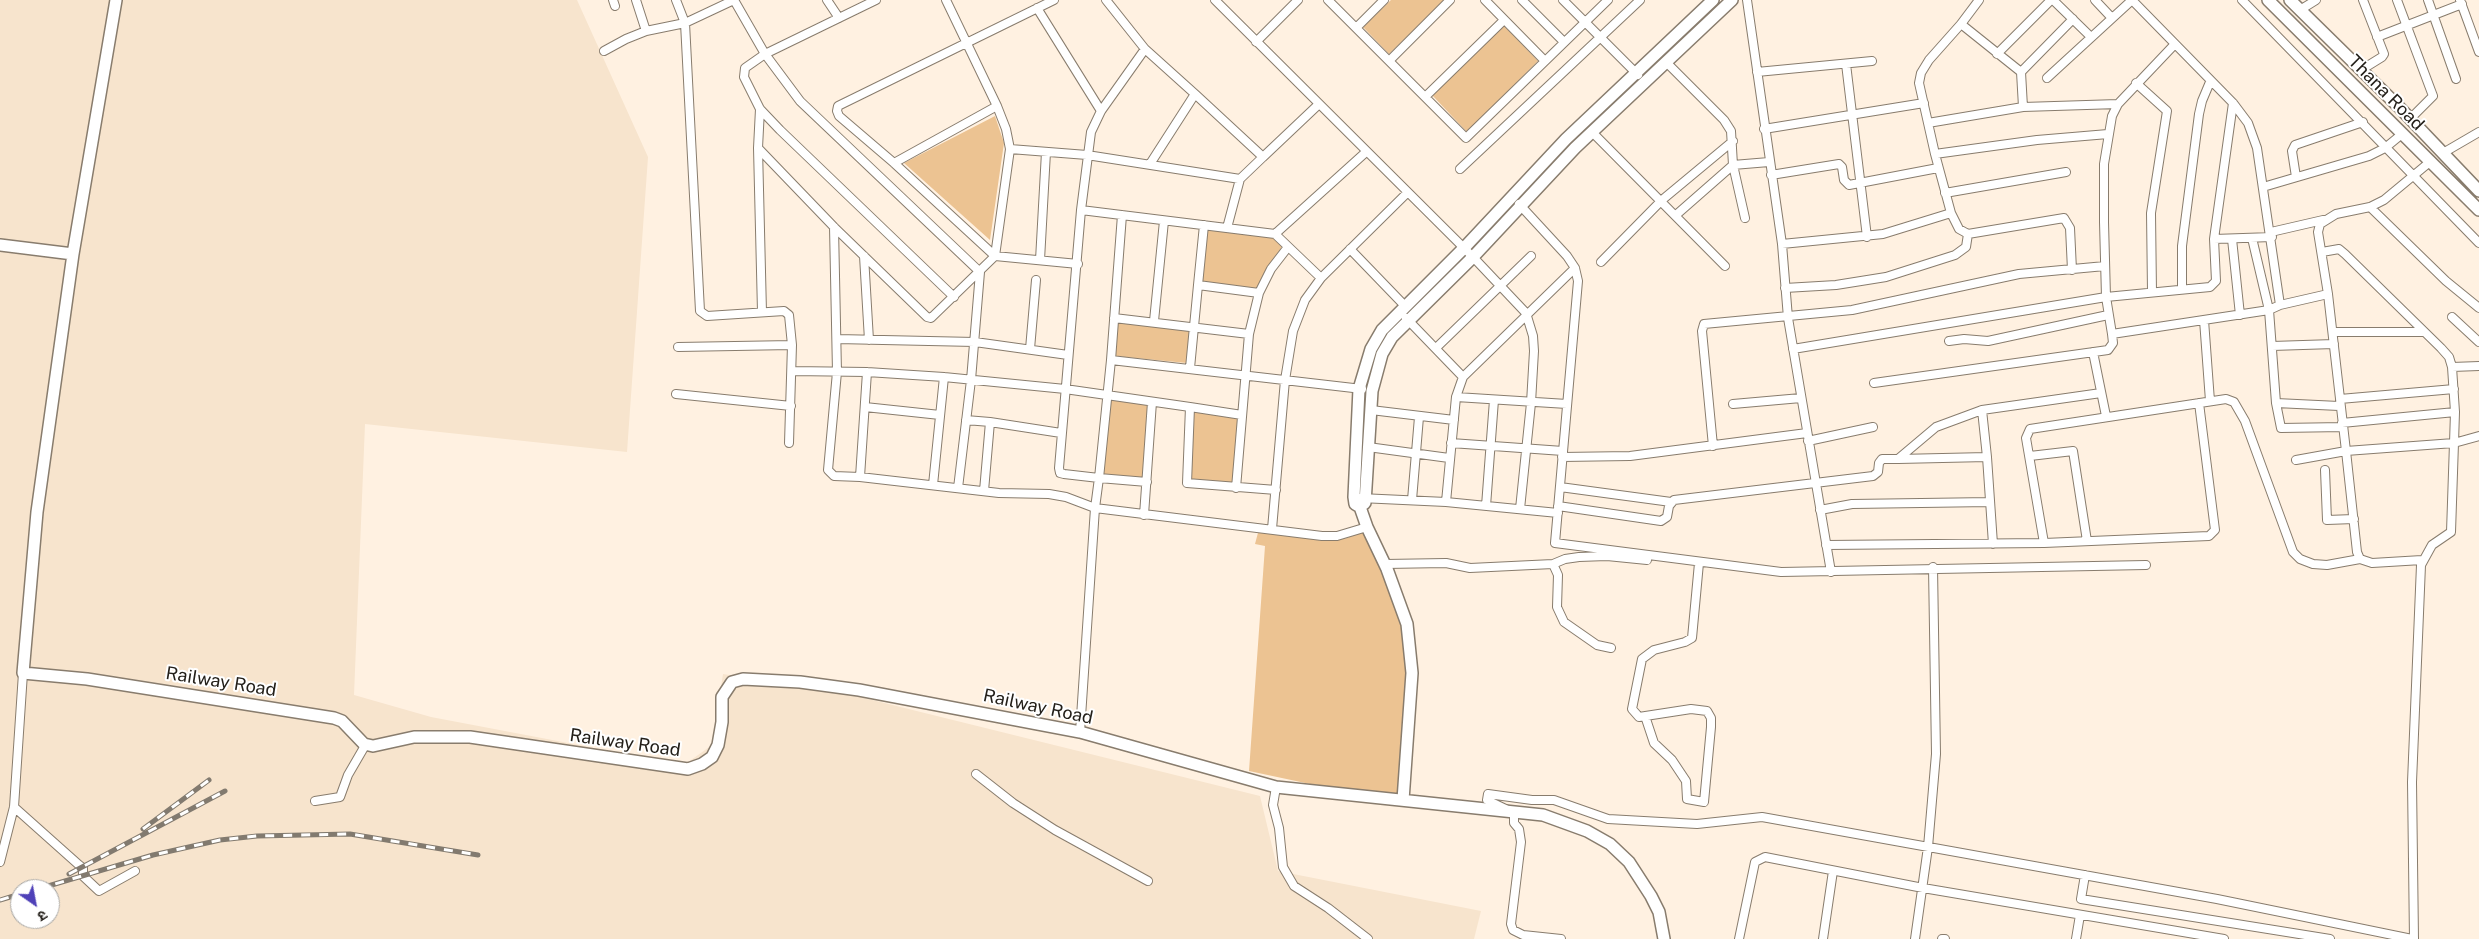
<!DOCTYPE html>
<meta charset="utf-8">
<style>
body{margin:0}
#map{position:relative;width:2479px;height:939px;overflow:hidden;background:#fff1e1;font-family:"Public Sans","Noto Sans Devanagari",sans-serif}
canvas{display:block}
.north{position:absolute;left:10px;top:879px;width:50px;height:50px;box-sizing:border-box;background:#fff;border:1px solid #a7a6a3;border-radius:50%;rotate:147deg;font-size:14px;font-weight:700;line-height:20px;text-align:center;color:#24201a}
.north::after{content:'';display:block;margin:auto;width:18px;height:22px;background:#4f41b8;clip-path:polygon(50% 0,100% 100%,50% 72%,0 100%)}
</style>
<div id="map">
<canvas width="2479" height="939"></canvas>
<div class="north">उ</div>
</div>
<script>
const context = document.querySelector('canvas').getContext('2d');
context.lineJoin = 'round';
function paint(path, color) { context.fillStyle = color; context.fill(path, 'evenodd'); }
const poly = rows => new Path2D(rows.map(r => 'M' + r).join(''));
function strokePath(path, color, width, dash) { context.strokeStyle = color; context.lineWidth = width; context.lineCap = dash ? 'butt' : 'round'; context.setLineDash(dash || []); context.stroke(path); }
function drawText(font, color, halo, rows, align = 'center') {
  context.font = font + ' "Public Sans",sans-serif'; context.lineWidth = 4; context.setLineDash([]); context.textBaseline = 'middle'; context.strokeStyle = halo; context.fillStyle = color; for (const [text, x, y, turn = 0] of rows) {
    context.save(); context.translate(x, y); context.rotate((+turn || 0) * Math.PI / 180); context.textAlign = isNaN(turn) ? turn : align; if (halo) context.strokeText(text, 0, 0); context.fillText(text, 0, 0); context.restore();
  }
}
const built = poly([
 [0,0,577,0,648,157,627,452,365,424,354,695,431,717,684,765,712,745,723,674,848,694,1260,796,1278,871,1481,911,1474,939,0,939],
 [20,889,50,889,50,919,20,919]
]);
const green = poly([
 [1391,0,1445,0,1389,54,1363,27],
 [1504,26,1538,61,1467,132,1432,95],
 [995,116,1004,143,990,240,904,163],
 [1206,227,1275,237,1283,245,1269,267,1258,290,1200,283],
 [1118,322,1190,328,1187,363,1114,356],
 [1110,400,1149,405,1145,480,1103,474],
 [1193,410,1238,419,1233,483,1188,479],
 [1259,529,1324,541,1347,538,1366,529,1404,628,1406,682,1399,792,1397,795,1310,784,1249,771,1265,546,1255,544]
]);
const street = poly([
 [613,0,615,6],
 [636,0,646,31],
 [676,0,685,23,700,311,707,316,784,311,789,315,792,345,789,443],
 [734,0,765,54,800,101,980,272,971,380,958,488],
 [827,0,839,18],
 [876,0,765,54,745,68,744,77,760,109,780,130,954,297],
 [946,0,997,106],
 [1215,0,1473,257,1526,313,1533,336,1534,351,1531,403,1520,509],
 [1328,0,1466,138,1608,0],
 [1485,0,1545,61],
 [1522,0,1564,42],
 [1563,0,1638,75],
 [1747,0,1782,244,1788,318,1831,572],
 [1979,0,1961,24,1929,60,1921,73,1919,83,1935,154,1951,213,1959,229,1968,234,2064,218,2070,228,2072,270],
 [2053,0,2091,37],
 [2095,0,2111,17],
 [2132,0,2233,103,2248,123,2257,148,2280,305],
 [2242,0,2479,243],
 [2397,0,2433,96,2410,119],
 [2428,0,2456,79],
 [2460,0,2479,52],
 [1037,8,1101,111],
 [2300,10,2316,0],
 [1356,28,1384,0],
 [2377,37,2462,4],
 [1256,42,1298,0],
 [1145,49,1195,94],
 [604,51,626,39,646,31,685,23,734,0],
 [1997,54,2051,0],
 [1389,61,1450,0],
 [1666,62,1724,120,1731,131,1733,165,1745,218],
 [1846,64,1867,237],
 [2361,70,2382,57,2384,54,2363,0],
 [1757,72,1872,61],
 [2021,72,2073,19],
 [2047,78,2132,0],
 [2136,83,2167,111,2151,213,2152,292],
 [1425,97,1504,20],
 [2023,107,2118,104],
 [760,109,758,148,834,227,927,317,931,318,995,256,894,163,839,116,837,111,838,106,1054,0],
 [1928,123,2023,107,2021,72,1961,24],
 [1764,129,1924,103],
 [1592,132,1725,266],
 [758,148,762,312],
 [1010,149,1087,155,1240,179],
 [2443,153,2479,132],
 [1935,154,2037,140,2108,134],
 [1263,157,1319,104],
 [894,163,997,106,1006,129,1010,149,995,256,1078,264],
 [1150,164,1195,94,1263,157,1240,179,1227,228],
 [1460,169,1640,0],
 [1771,175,1839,164,1842,167,1844,180,1849,185,1938,168],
 [2296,177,2292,151,2295,145,2363,122],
 [2263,187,2369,156,2385,148,2402,134],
 [1945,193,2066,172],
 [1519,204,1567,256,1575,268,1578,281,1555,543,1781,572,2146,565],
 [2370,207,2446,281,2479,308],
 [1081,210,1275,234,1366,152],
 [1122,215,1111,360,1362,389],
 [1676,215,1733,165,1769,162],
 [1204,225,1198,285,1259,293],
 [834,227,837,372,828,470,834,476,860,477,999,493,1049,494,1066,497,1095,508,1322,536,1337,536,1367,527],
 [2271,232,2323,220],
 [1275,234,1321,278],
 [2252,238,2269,310,2280,305,2328,294,2318,232,2320,224,2336,214,2370,207,2384,200,2431,161],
 [2214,239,2233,103],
 [2232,239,2240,315],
 [1782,244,1883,234,1951,213],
 [1350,249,1405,306],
 [2322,252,2339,249,2345,254,2441,348,2449,357,2452,367,2455,412,2454,443,2346,451,2357,552,2360,559,2372,563,2422,560],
 [864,256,869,340],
 [1040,260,1046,152],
 [1601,262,1662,200,1733,141],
 [1785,288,1836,285,1886,277,1955,255,1966,247,1968,234],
 [2182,289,2182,246,2199,114,2202,101,2210,82],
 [2452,317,2479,342],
 [1114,318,1249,334],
 [1406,318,1463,377,1456,397,1446,502],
 [2204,320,2210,401],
 [1154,321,1164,221],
 [2333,332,2424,332],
 [2112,334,2106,297,2104,222,2104,164,2112,116,2118,104,2174,45],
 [837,339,975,342,1068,355],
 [1949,341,1964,339,1988,341,2108,315],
 [2272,346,2334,344],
 [678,347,792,345],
 [1436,348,1531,256],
 [1030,349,1036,280],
 [1793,349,2106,297,2210,287,2216,281,2214,239,2272,237],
 [2093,352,2106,416],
 [1111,360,1099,478,1147,482],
 [2452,367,2479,366],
 [1190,368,1198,285],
 [792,371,867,372,944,377,1065,389,1190,407],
 [1463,377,1575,268],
 [1874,383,2108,350,2113,343,2112,334,2269,310,2276,403,2281,428,2343,427],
 [676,394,791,406],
 [1456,397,1567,404],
 [2340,399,2454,389],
 [2276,403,2339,406],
 [1733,404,1801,398],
 [865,407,940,415],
 [1371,410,1454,420],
 [1982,410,1987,457,1993,544],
 [1242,415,1190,407,1187,483,1276,490],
 [966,420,990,422],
 [2342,423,2455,412],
 [1808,441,1873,427],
 [1451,443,1563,451],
 [1713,446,1702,331,1704,324,1852,310,2019,274,2105,266],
 [1368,447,1449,458],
 [2030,456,2073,451,2087,541],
 [1562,457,1630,456,1807,433],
 [1898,459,1987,457],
 [2296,460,2346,451,2328,294],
 [2325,470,2327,520,2354,519],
 [860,477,867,372],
 [933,485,944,377],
 [1560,487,1671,502],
 [1236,488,1249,334,1259,293,1271,269,1288,247],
 [984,491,990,422,1061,433],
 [1360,498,1446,502,1558,513],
 [1412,500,1419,417],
 [1486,506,1494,400],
 [1558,506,1661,521,1667,517,1669,506,1674,500,1873,476,1878,472,1879,463,1882,459,1898,459,1936,427,1982,410,2101,393],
 [1820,510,1852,504,1990,502],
 [1144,515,1152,402],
 [1272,529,1285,380,1293,331,1305,300,1321,278,1407,193],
 [2044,543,2026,438,2030,429,2226,399,2234,402,2245,421,2293,552,2300,559,2313,564,2327,565,2360,559],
 [1826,545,2044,543,2209,536,2215,530,2199,403],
 [1385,564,1446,563,1470,568,1553,564,1558,575,1557,607,1564,622,1597,645,1611,648],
 [1553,564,1565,559,1579,557,1607,556,1647,560],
 [1645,716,1654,743,1672,760,1686,781,1687,799,1704,802,1711,727,1711,718,1707,711,1691,709,1639,717,1632,709,1642,659,1654,650,1685,642,1692,638,1699,563],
 [1080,732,1095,508,1099,478,1064,474,1060,473,1059,468,1081,210,1091,132,1101,111,1145,49,1106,0],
 [976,774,1013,803,1055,830,1148,881],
 [1276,787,1273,805,1279,828,1283,867,1294,886,1328,908,1368,939],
 [315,801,340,797,348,775,366,744],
 [14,807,79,865,83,868,83,876,99,891,135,871],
 [0,862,14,807,23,673],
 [2085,875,2081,899,2330,939],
 [1561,939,1523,935,1513,930,1511,924,1521,842,1519,829,1514,823,1514,813,1487,800,1488,794,1532,800,1554,800,1608,819,1697,824,1762,817,2217,899,2412,939],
 [1739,939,1755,862,1765,857,1923,888,2224,939],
 [1823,939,1833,871],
 [1915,939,1928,847,1936,754,1933,567],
 [1942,939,1945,939],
 [2076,939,2080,915],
 [2414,939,2412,782,2421,565,2432,545,2451,532,2454,443,2479,436]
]);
const secondary = poly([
 [2268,0,2479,210],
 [2290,0,2399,107,2479,191],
 [0,245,73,254,116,0],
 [73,254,37,512,23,673,87,679,334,718,342,721,364,744,373,746,414,737,470,737,688,769,702,764,712,757,718,745,722,722,722,697,732,682,743,679,800,682,859,690,1080,732,1276,787,1543,815,1587,831,1610,844,1629,862,1651,896,1659,912,1664,939],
 [1360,507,1365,503,1372,391,1382,354,1392,337,1473,257,1575,148,1732,0],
 [1360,507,1355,504,1354,497,1359,389,1371,349,1382,330,1464,248,1566,139,1713,0],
 [1360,507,1367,527,1387,569,1407,624,1412,673,1403,800]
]);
const rail = poly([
 [143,829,209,780],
 [69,874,225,791],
 [38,889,153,855,220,840,257,836,350,834,478,855],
 [0,900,20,894]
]);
const streetNames = [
 ["Thana Road",2386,93,45],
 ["Railway Road",221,682,9],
 ["Railway Road",1038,707,12],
 ["Railway Road",625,743,8]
];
paint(built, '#f7e4cd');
paint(green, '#ecc392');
strokePath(street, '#887c6d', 10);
strokePath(secondary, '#887c6d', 14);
strokePath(street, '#fff', 8);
strokePath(secondary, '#fff', 11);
strokePath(rail, '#827a6f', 5);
strokePath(rail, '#fff', 3, [9]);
drawText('18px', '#24201a', '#fff', streetNames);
</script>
